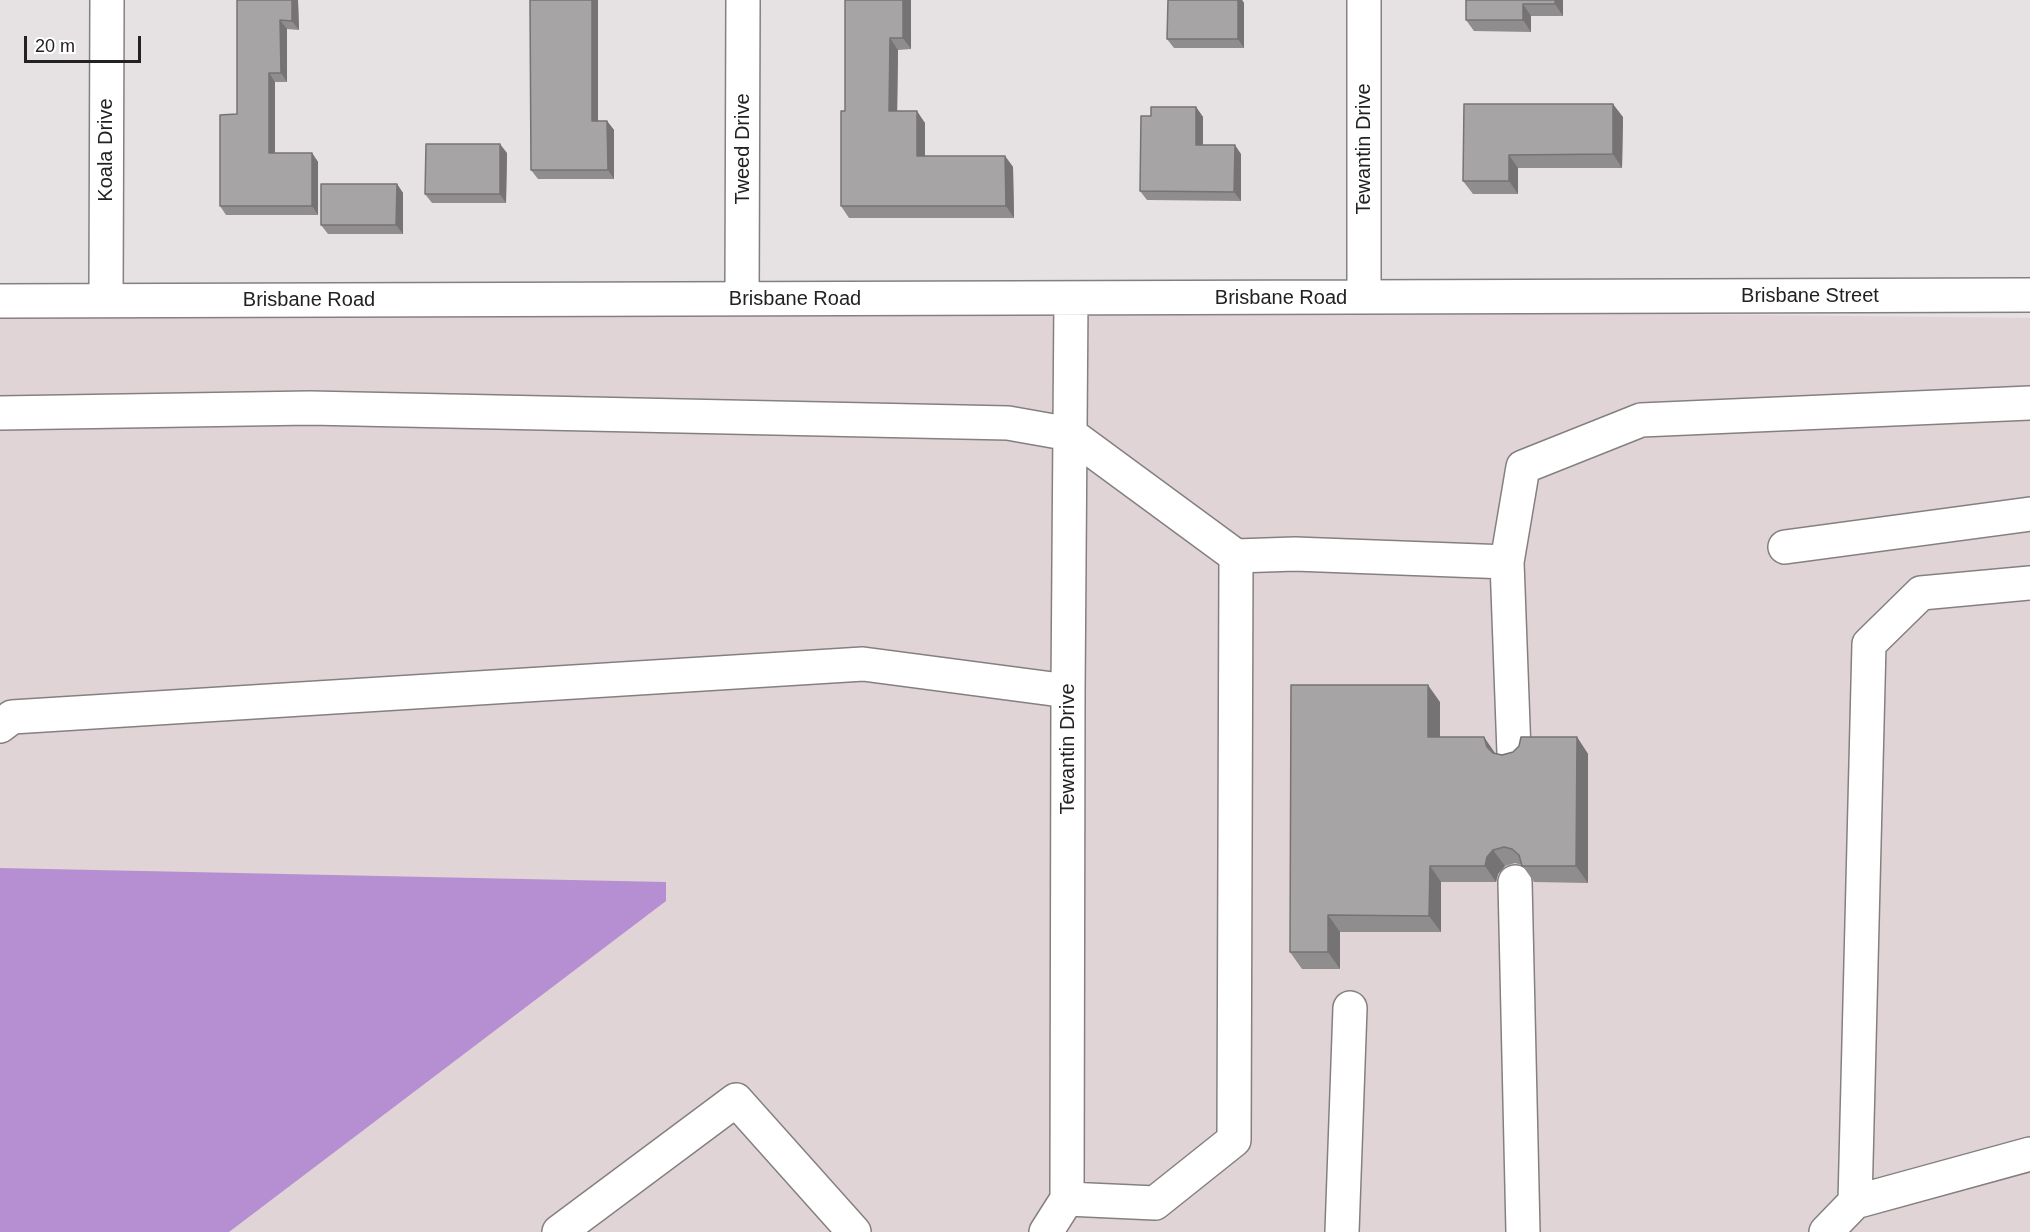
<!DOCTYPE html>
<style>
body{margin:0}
#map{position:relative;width:2030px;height:1232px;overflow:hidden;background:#e6e1e2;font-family:Arial,sans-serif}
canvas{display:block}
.scale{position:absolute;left:24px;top:36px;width:117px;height:27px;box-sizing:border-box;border:3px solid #232122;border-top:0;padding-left:8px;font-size:18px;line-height:21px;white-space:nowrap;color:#232122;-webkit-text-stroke:4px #fff;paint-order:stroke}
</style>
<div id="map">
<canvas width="2030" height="1232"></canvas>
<div class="scale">20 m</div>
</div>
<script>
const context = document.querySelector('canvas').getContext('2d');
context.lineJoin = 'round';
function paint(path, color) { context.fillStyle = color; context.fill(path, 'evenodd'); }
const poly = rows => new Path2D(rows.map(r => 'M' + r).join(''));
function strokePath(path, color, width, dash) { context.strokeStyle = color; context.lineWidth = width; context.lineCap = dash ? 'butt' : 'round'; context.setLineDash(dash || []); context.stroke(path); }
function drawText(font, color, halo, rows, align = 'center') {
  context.font = font + ' Arial,sans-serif'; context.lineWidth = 4.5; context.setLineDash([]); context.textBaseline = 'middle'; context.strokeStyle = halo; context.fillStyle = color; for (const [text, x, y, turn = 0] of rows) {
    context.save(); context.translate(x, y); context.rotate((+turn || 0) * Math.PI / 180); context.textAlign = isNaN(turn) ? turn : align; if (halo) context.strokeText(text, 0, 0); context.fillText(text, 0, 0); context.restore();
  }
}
const built = poly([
 [0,295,2030,318,2030,1232,0,1232]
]);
const water = poly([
 [0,868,666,882,666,901,229,1232,0,1232]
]);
const minor = poly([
 [1364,297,1364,0],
 [742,299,743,0],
 [106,300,107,0],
 [0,301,2030,295],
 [0,413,310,408,1008,423,1070,434,1236,556,1234,1140,1155,1203,1067,1199],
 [1785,547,2030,514],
 [1236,556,1295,554,1507,562,1523,467,1641,420,2030,403],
 [1507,562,1514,753],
 [0,726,12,717,863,664,1068,691],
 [1515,882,1523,1232],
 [1067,1199,1068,691,1071,298],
 [1855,1202,2030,1154],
 [559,1232,736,1100,854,1232],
 [1046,1232,1067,1199],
 [1342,1232,1350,1008],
 [1826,1232,1855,1202,1869,644,1921,593,2030,583]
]);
const wall = poly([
 [237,0,298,0,299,30,287,29,287,82,275,82,275,153,312,153,318,162,318,215,226,215,220,206,237,114],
 [530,0,598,0,598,121,607,121,614,130,614,179,538,179,531,170],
 [911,0,911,49,898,50,897,111,925,123,925,156,1005,156,1013,167,1014,218,849,218,841,206,845,111],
 [1168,0,1242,0,1244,3,1244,48,1174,48,1167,39],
 [1466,0,1563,0,1563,16,1531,16,1531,32,1474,31,1466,20],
 [1464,104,1623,117,1622,168,1518,168,1518,194,1473,194,1463,181],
 [1196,107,1203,117,1203,145,1241,154,1241,201,1147,200,1140,191],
 [507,153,506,203,432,203,425,194],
 [397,184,403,193,403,234,328,234,321,225],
 [1440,702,1440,737,1502,755,1577,737,1588,754,1588,883,1534,882,1522,865,1515,863,1505,866,1498,874,1496,882,1441,882,1441,932,1340,932,1340,969,1302,969,1290,952]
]);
const shadedWall = poly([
 [292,0,298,0,299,30,292,21],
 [592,0,598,0,598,130,592,121],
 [903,0,911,0,911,49,903,38],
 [1238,0,1242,0,1244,3,1244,48,1238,39],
 [1555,0,1563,0,1563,16,1555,4],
 [1523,4,1531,16,1531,32,1523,20],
 [280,20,287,29,287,82,281,73],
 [890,38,898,50,897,123,889,111],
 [269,73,275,82,275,162,269,153],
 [1613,104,1623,117,1622,168,1613,154],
 [1196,107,1203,117,1203,154,1196,145],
 [917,111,925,123,925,168,917,156],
 [607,121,614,130,614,179,608,170],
 [500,144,507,153,506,203,500,194],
 [1235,145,1241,154,1241,201,1234,192],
 [312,153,318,162,318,215,312,206],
 [1509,155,1518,168,1518,194,1509,181],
 [1005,156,1013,167,1014,218,1006,206],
 [397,184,403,193,403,234,396,225],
 [1428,685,1440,702,1440,753,1428,737],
 [1484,737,1495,753,1498,763,1487,747],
 [1577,737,1588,754,1588,883,1576,866],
 [1493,850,1505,866,1498,874,1496,882,1485,866,1487,857],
 [1430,866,1441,882,1441,932,1429,916],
 [1328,915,1340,932,1340,969,1328,952]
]);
const building = poly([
 [237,0,292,0,292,21,280,20,281,73,269,73,269,153,312,153,312,206,220,206,220,115,237,114,237,0],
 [530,0,592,0,592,121,607,121,608,170,531,170,530,0],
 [845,0,903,0,903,38,890,38,889,111,917,111,917,156,1005,156,1006,206,841,206,841,111,845,111,845,0],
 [1168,0,1238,0,1238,39,1167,39,1168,0],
 [1466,0,1555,0,1555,4,1523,4,1523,20,1466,20,1466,0],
 [1464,104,1613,104,1613,154,1509,155,1509,181,1463,181,1464,104],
 [1151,107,1196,107,1196,145,1235,145,1234,192,1140,191,1141,116,1151,116,1151,107],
 [426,144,500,144,500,194,425,194,426,144],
 [321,184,397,184,396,225,321,225,321,184],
 [1291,685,1428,685,1428,737,1484,737,1487,747,1493,753,1502,755,1513,752,1519,746,1521,737,1577,737,1576,866,1522,866,1519,855,1512,849,1504,847,1493,850,1487,857,1485,866,1430,866,1429,916,1328,915,1328,952,1290,952,1291,685]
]);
const streetNames = [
 ["Tweed Drive",743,149,-90],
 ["Tewantin Drive",1364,149,-90],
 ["Koala Drive",106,150,-90],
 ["Brisbane Street",1810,296],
 ["Brisbane Road",1281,298],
 ["Brisbane Road",795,299],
 ["Brisbane Road",309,300],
 ["Tewantin Drive",1068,749,-90]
];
paint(built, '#e1d4d7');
paint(water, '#b58fd2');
strokePath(minor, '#848081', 36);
strokePath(minor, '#fff', 33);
paint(wall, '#908d8f');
paint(shadedWall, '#757374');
paint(building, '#a7a4a6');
strokePath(building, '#757374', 1.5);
drawText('20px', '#232122', '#fff', streetNames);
</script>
